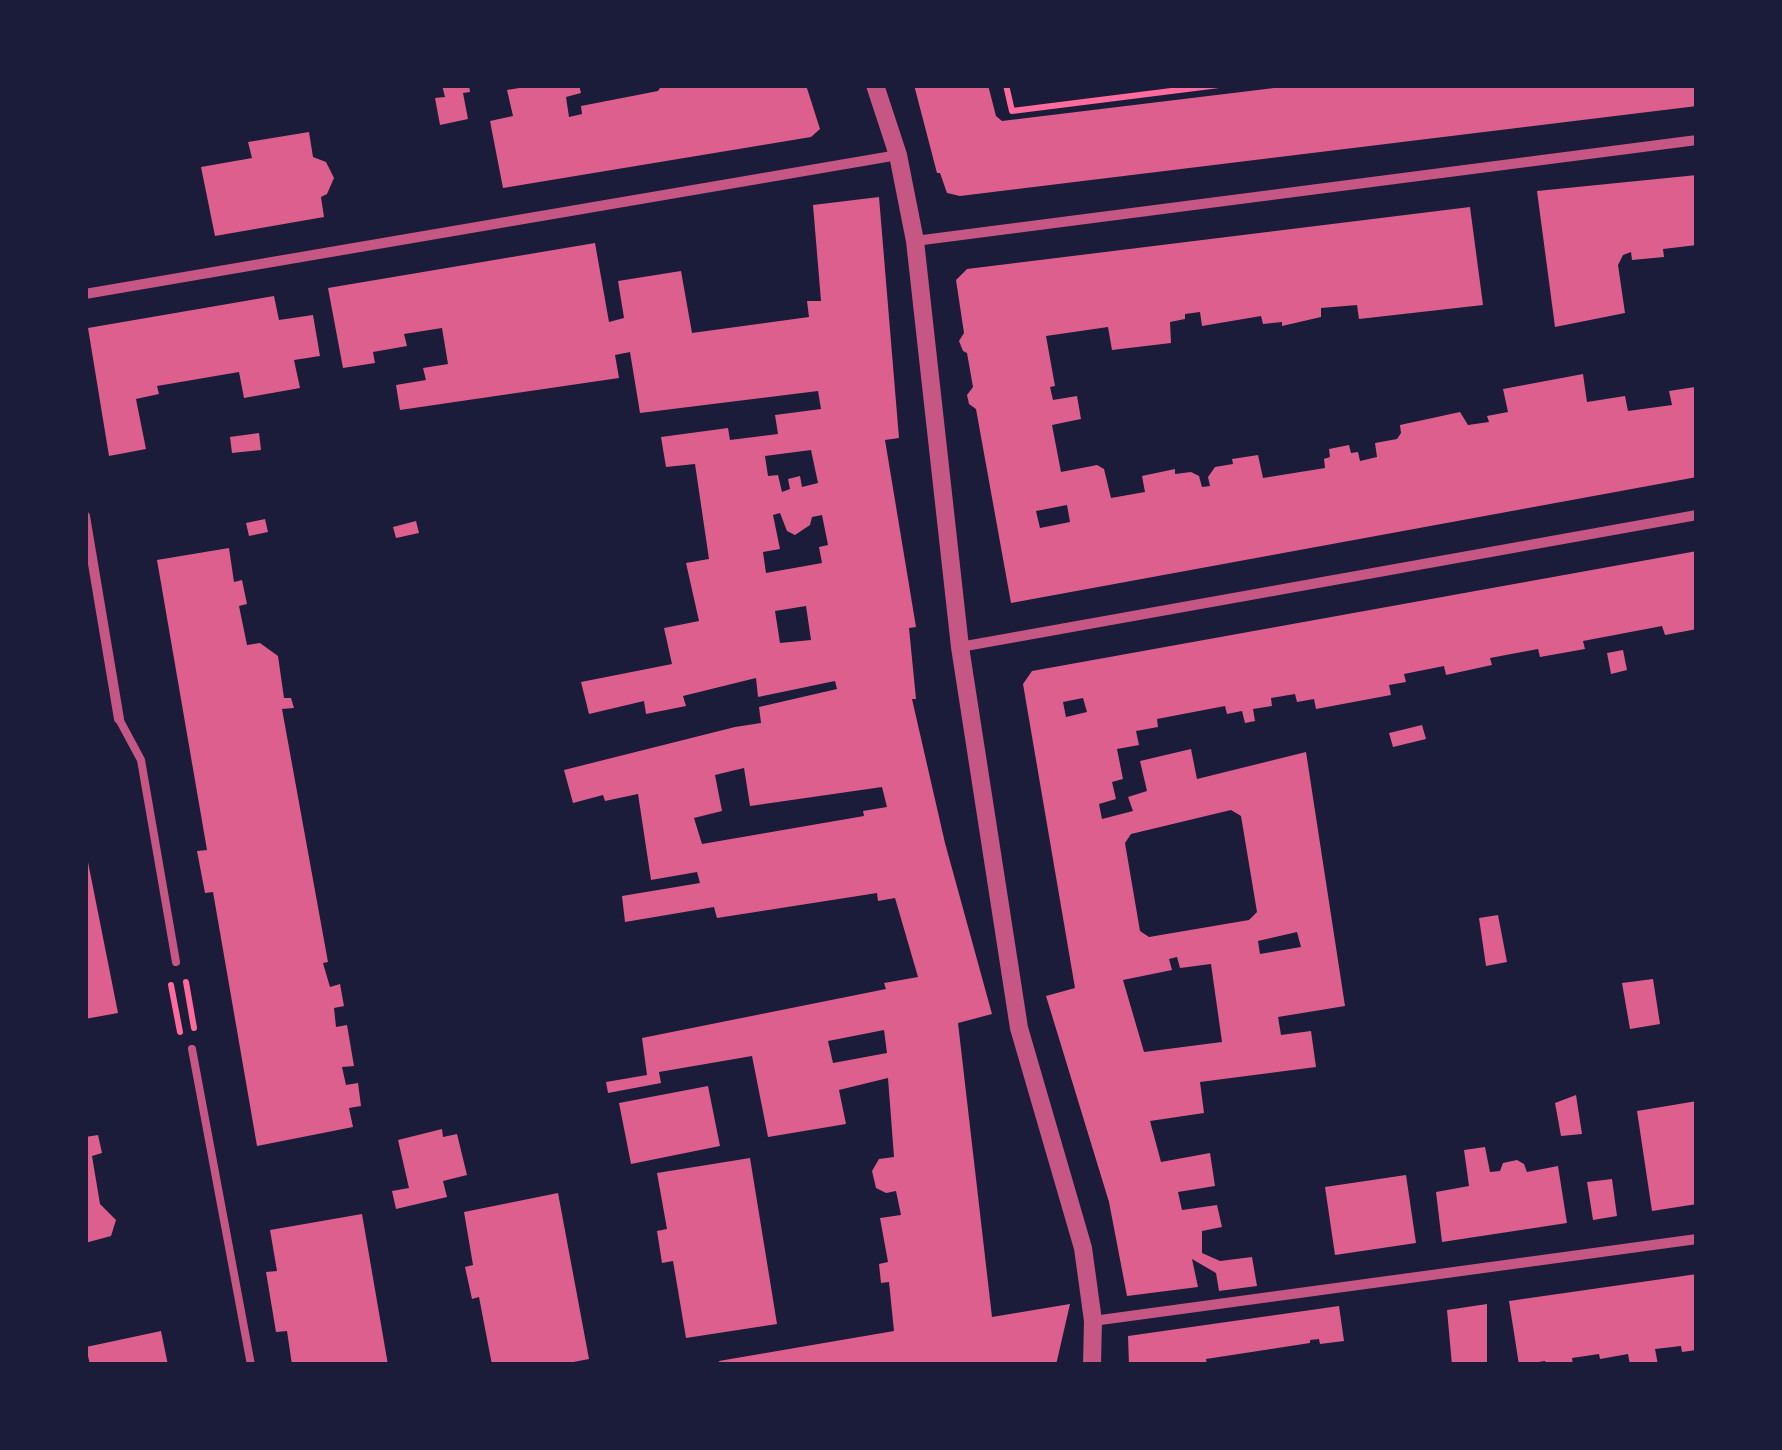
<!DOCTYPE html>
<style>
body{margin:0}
#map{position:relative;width:1782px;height:1450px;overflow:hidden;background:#1b1b3a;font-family:Spectral,serif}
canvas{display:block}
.frame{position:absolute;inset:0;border:88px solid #1b1b3a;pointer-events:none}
</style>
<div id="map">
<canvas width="1782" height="1450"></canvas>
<div class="frame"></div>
</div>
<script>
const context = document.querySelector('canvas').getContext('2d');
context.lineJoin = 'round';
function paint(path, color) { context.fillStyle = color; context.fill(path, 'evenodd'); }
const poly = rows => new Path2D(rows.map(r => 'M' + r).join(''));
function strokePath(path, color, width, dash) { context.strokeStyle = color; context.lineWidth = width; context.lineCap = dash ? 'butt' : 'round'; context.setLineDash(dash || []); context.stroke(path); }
const building = poly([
 [442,85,469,85,470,92,463,93,468,119,440,125,435,98,445,97],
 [538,85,579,85,581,93,566,97,569,117,582,114,581,106,658,91,662,85,806,85,820,129,811,137,503,188,490,121,513,116,507,90],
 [914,85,988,85,996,116,1002,121,1299,85,1697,85,1697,106,960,196,947,193,940,173,937,173],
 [309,132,313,157,326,162,334,178,327,194,321,197,324,217,215,236,201,167,252,158,248,142],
 [1697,175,1697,245,1663,249,1664,257,1632,260,1631,252,1623,255,1618,265,1625,313,1555,327,1537,191],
 [879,197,899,438,885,440,916,627,909,628,916,699,912,699,945,843,992,1014,958,1023,992,1317,1070,1304,1056,1365,720,1365,719,1361,894,1331,889,1282,881,1283,879,1264,888,1262,880,1218,901,1215,896,1191,886,1193,876,1188,872,1171,879,1159,894,1157,888,1078,839,1090,846,1124,768,1137,752,1056,659,1072,661,1083,608,1093,606,1082,647,1075,642,1038,886,989,884,983,918,977,895,898,878,901,877,893,717,918,714,907,625,922,622,896,700,883,697,872,651,880,638,794,605,801,603,795,573,803,564,770,735,727,761,723,759,707,837,689,835,681,758,697,756,678,683,696,686,706,646,714,644,701,589,714,581,682,672,664,664,628,699,621,686,563,709,559,695,464,666,467,661,437,728,428,730,440,778,434,775,415,821,409,818,391,640,413,630,352,615,355,619,378,400,410,396,385,426,380,423,368,448,364,442,328,404,334,407,346,373,352,375,363,343,368,328,288,595,243,609,322,624,318,618,281,681,271,692,333,809,317,807,301,821,301,813,205],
 [811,450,818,483,802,487,800,476,788,479,790,489,782,492,778,475,768,476,765,456],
 [780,513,787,531,795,535,810,525,812,517,822,515,828,545,819,547,822,563,766,573,763,552,780,549,773,515],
 [806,606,811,640,780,643,775,611],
 [744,768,750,806,882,787,887,807,863,811,864,816,702,844,694,818,722,811,715,775],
 [884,1030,887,1053,833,1063,828,1041],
 [1470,207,1483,305,1359,319,1357,305,1321,308,1321,317,1282,326,1282,322,1263,324,1261,316,1202,326,1200,312,1185,314,1185,319,1170,322,1171,343,1112,350,1108,327,1046,336,1055,386,1050,387,1053,400,1077,396,1081,419,1052,425,1061,472,1097,465,1104,469,1111,498,1145,492,1142,476,1175,469,1175,474,1191,472,1199,476,1202,487,1210,486,1208,477,1215,467,1233,464,1232,459,1258,455,1263,478,1325,468,1324,459,1330,457,1329,449,1349,445,1351,453,1358,452,1360,461,1377,457,1375,443,1397,439,1401,433,1400,425,1460,412,1468,425,1489,422,1487,416,1508,412,1503,389,1583,374,1587,402,1625,396,1628,411,1672,405,1669,391,1695,387,1697,477,1011,603,976,409,969,404,967,395,973,387,967,353,963,351,959,341,964,333,956,280,967,269],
 [1067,505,1070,522,1040,528,1036,511],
 [274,296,279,320,313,315,320,356,294,360,300,388,244,398,239,372,157,386,159,394,136,399,146,449,109,456,88,328],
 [259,433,261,450,232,453,230,437],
 [265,519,268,532,249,536,246,523],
 [416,521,419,533,396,538,393,527],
 [229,548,234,582,242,580,247,604,239,606,247,645,260,643,278,656,284,698,291,698,294,708,282,709,328,962,323,963,330,987,340,984,344,1006,334,1008,336,1027,347,1025,354,1066,342,1067,346,1085,358,1083,361,1106,349,1108,353,1127,257,1146,213,892,205,893,197,851,207,850,157,560],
 [1697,551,1697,629,1665,635,1662,626,1583,641,1585,649,1540,657,1538,649,1490,658,1492,665,1446,675,1444,666,1404,674,1406,682,1389,685,1391,695,1316,709,1314,699,1297,702,1295,694,1271,698,1272,706,1253,709,1255,721,1245,723,1242,711,1227,714,1225,706,1157,719,1158,727,1136,731,1139,745,1117,749,1123,779,1112,782,1116,799,1099,804,1102,819,1133,811,1128,797,1147,791,1140,761,1191,749,1197,779,1306,752,1345,1006,1278,1017,1281,1035,1311,1031,1316,1067,1200,1082,1204,1113,1150,1121,1161,1162,1210,1153,1215,1186,1178,1192,1182,1210,1217,1205,1222,1227,1202,1231,1202,1253,1220,1261,1252,1257,1257,1286,1219,1291,1216,1273,1192,1259,1198,1287,1127,1296,1109,1202,1046,996,1075,988,1023,684,1032,671],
 [1083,698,1087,712,1066,717,1063,702],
 [1231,810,1241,816,1257,912,1249,920,1149,937,1140,931,1125,843,1131,834],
 [1297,932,1301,947,1260,954,1258,941],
 [1177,957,1180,968,1211,964,1222,1042,1144,1052,1123,980,1172,970,1169,959],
 [1623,650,1627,670,1611,674,1607,653],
 [1422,725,1426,739,1393,747,1389,733],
 [85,847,118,1013,85,1019],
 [1498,915,1507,962,1486,966,1479,918],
 [1653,979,1660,1024,1630,1029,1622,983],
 [708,1086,720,1146,631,1164,619,1103],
 [1576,1095,1582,1134,1561,1136,1555,1103],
 [1697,1101,1697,1204,1652,1211,1637,1111],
 [442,1129,443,1137,457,1134,467,1175,443,1181,447,1197,396,1209,392,1191,409,1188,398,1140],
 [98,1135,102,1153,92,1156,100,1204,116,1220,111,1236,85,1243,85,1137],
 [1485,1147,1490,1172,1500,1171,1503,1163,1517,1160,1524,1164,1527,1172,1558,1166,1567,1223,1442,1242,1436,1192,1469,1186,1464,1150],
 [750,1158,777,1324,686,1338,673,1261,662,1263,657,1231,667,1229,657,1173],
 [1406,1175,1416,1243,1335,1255,1325,1187],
 [1612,1179,1617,1216,1593,1220,1587,1182],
 [558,1193,589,1359,558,1365,492,1365,479,1297,472,1299,465,1267,473,1265,464,1212],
 [362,1214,388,1365,292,1365,287,1331,276,1332,266,1272,277,1271,270,1230],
 [1697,1274,1697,1350,1682,1352,1681,1346,1655,1349,1658,1365,1630,1365,1628,1354,1600,1359,1599,1354,1572,1358,1573,1365,1546,1365,1545,1361,1519,1365,1509,1301],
 [1487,1304,1487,1365,1452,1365,1447,1310],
 [1339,1306,1344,1341,1320,1344,1319,1339,1310,1340,1310,1343,1206,1359,1207,1365,1129,1365,1128,1336],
 [161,1331,168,1365,90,1365,86,1347]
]);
const path = poly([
 [1006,85,1012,111,1219,85],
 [186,982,194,1028],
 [171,985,180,1032]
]);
const service = poly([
 [119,719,141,760,176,962],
 [192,1049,251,1365]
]);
const minor = poly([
 [915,241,1697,140],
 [85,294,898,155],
 [85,516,119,719],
 [960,647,1697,515],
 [1093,1321,1697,1239]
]);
const tertiary = poly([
 [875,85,898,155,915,241,960,647,1019,1028,1083,1248,1093,1321,1092,1365]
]);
paint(building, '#dd5f8e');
strokePath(path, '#ff6b9d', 6);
strokePath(service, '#c65784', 8);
strokePath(minor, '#c65784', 10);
strokePath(tertiary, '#c65784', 18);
</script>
